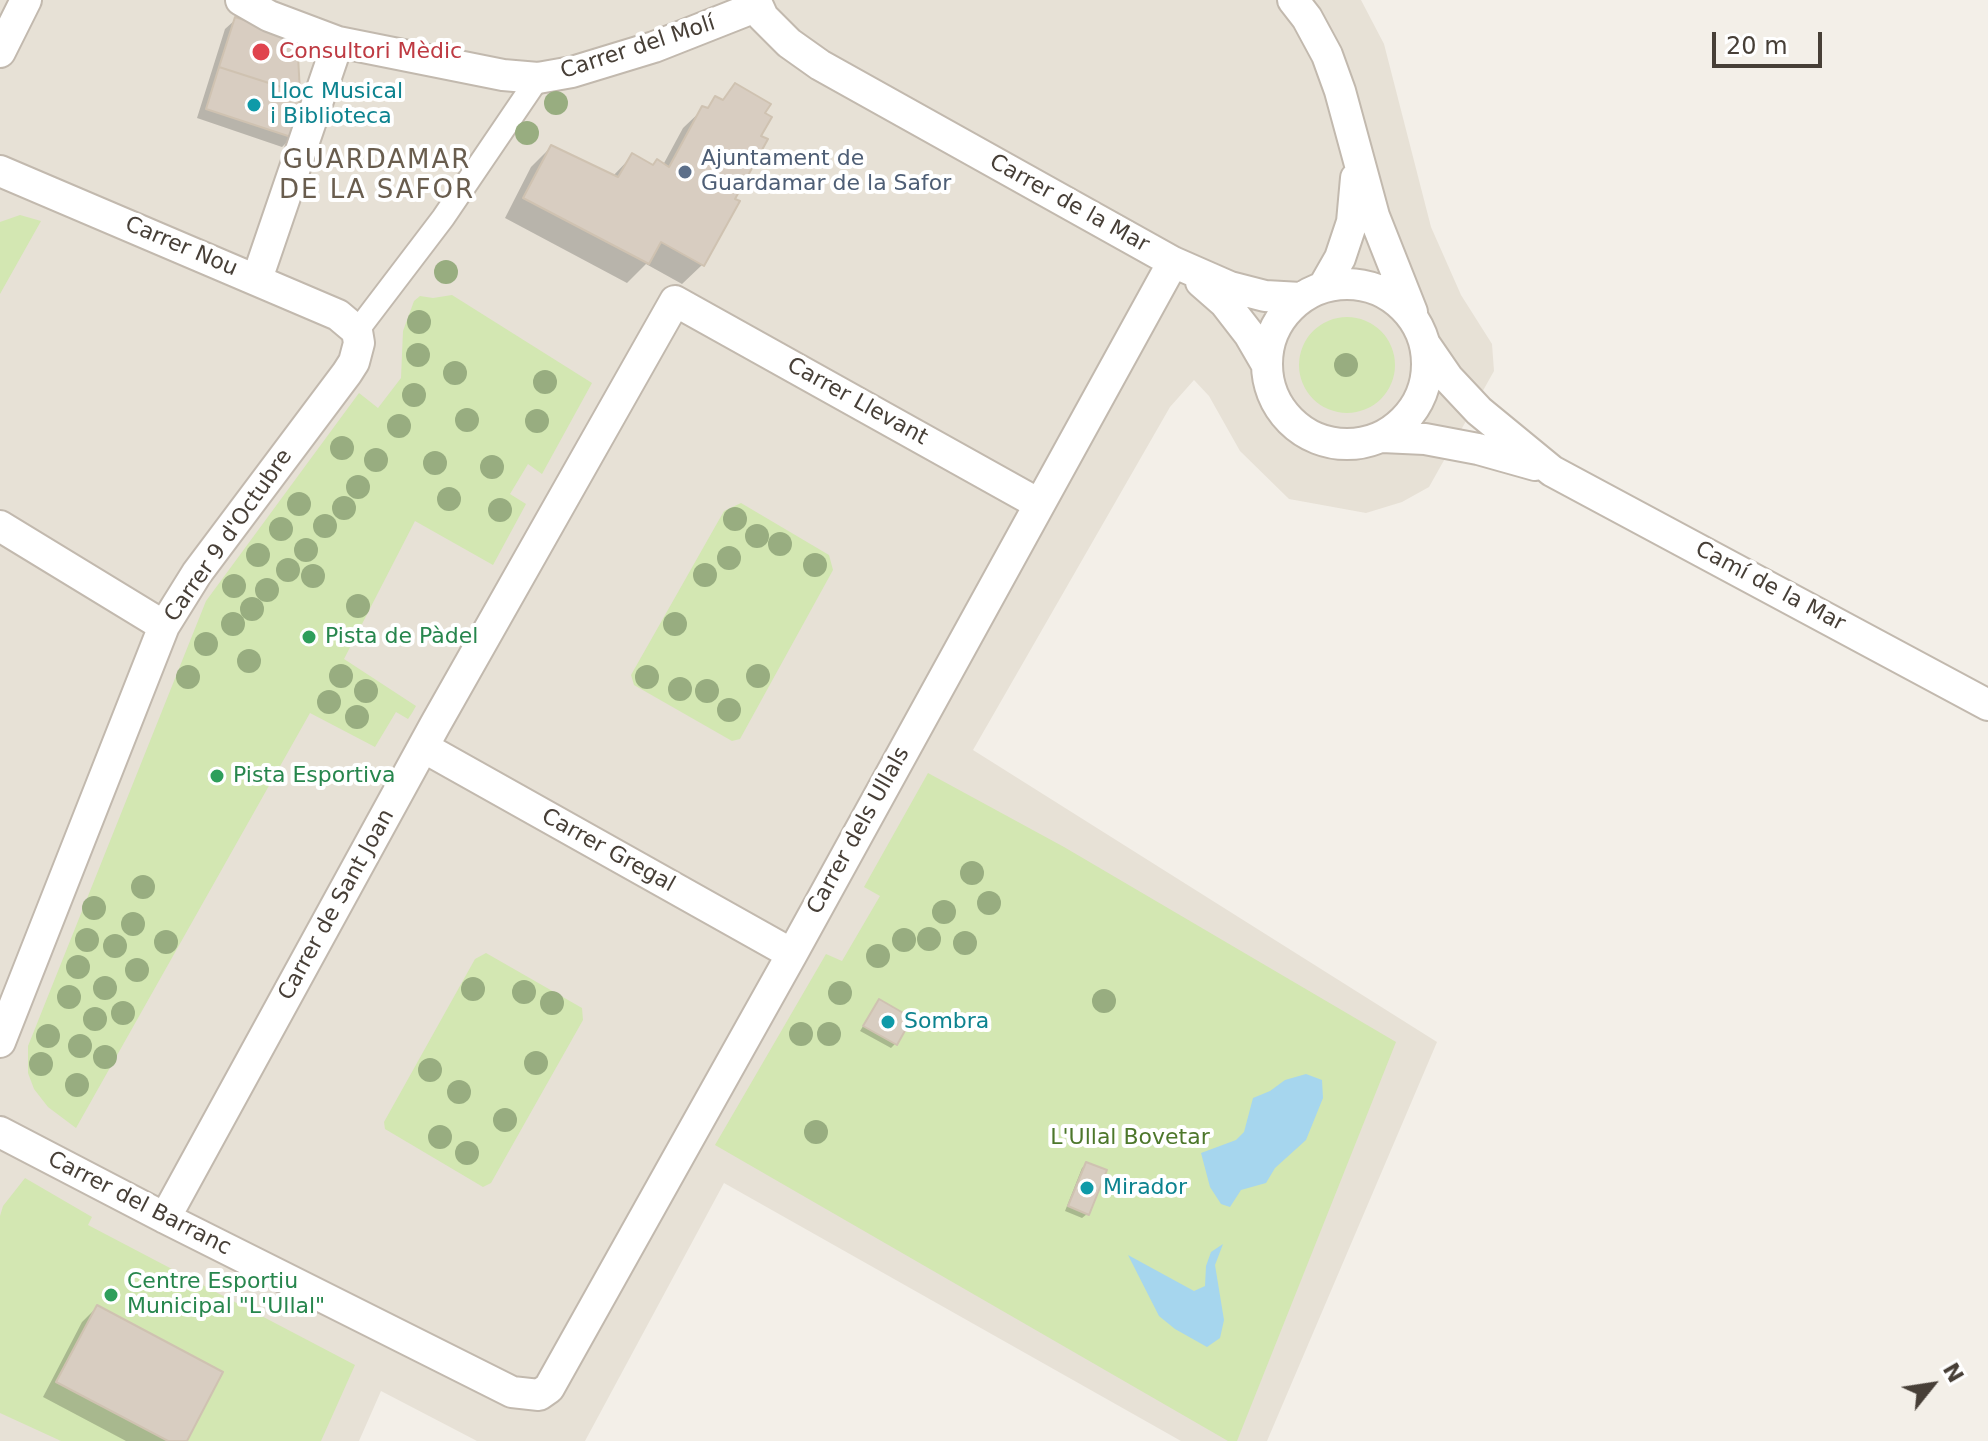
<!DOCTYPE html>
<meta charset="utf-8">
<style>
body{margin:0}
#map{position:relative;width:1988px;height:1441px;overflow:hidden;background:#f3efe8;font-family:"DejaVu Sans",sans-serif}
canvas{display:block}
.north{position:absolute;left:1892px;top:1345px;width:80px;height:80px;-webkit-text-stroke:6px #fff;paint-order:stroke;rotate:60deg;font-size:22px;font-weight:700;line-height:32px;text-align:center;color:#473f37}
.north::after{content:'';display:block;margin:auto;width:28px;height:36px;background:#473f37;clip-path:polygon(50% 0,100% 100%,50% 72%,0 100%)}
.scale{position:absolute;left:1712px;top:32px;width:110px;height:36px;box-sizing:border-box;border:4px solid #473f37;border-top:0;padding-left:10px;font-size:24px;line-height:28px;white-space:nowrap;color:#473f37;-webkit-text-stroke:6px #fff;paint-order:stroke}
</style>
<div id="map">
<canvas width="1988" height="1441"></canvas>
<div class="north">N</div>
<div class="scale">20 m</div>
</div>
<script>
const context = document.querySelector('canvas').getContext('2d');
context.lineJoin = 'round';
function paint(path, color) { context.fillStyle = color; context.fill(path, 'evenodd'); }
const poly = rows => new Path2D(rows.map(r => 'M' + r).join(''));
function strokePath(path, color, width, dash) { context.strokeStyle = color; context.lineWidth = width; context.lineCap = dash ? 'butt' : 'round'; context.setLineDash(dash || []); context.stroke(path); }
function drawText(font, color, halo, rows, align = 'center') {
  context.font = font + ' "DejaVu Sans",sans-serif'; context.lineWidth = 8; context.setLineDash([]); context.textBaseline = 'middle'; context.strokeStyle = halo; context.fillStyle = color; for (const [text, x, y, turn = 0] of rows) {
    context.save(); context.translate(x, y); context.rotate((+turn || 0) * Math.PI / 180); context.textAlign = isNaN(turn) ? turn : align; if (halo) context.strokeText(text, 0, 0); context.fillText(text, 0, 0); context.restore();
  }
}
const residential = poly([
 [0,0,1361,0,1384,44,1431,227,1461,295,1492,344,1494,371,1429,487,1402,502,1366,513,1289,499,1240,451,1209,396,1194,380,1170,407,973,750,1437,1042,1267,1441,1181,1441,724,1183,585,1441,477,1441,381,1391,359,1441,0,1441]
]);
const green = poly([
 [20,215,41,221,0,294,0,222],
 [452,295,592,383,542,474,528,464,510,494,526,504,493,565,415,521,344,659,416,706,412,713,408,719,396,712,375,747,310,713,76,1128,48,1107,34,1089,28,1073,28,1046,206,601,359,393,378,408,401,378,403,331,414,301,420,296,433,298],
 '1299 365a48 48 0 1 1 96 0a48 48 0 1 1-96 0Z',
 [741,503,829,555,833,570,740,739,732,741,634,685,631,675,724,511],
 [928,773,1064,847,1396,1042,1237,1441,1228,1441,715,1145,826,954,842,961,880,896,864,887],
 [486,953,582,1008,583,1020,491,1183,483,1187,385,1129,384,1122,475,959],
 [25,1178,92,1217,88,1225,355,1365,321,1441,61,1441,0,1413,0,1216,3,1206]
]);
const water = poly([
 [1306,1074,1322,1080,1323,1098,1306,1140,1275,1168,1266,1183,1241,1190,1230,1207,1221,1204,1210,1187,1201,1153,1236,1140,1244,1132,1253,1098,1270,1091,1285,1080],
 [1223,1244,1215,1265,1224,1320,1220,1338,1207,1347,1175,1329,1159,1316,1128,1255,1194,1291,1205,1286,1206,1266,1211,1252]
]);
const shadow = poly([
 [235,20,292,137,282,147,197,118,225,29],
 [736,86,762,113,758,136,702,265,682,284,646,264,627,283,505,218,531,167,551,147,612,177,632,156,653,167,663,165,683,128,703,109,705,110,716,99,721,101],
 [879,1001,895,1044,891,1048,860,1031],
 [1087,1164,1087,1214,1082,1218,1065,1211,1082,1168],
 [97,1307,185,1441,126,1441,43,1397,82,1322]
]);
const building = poly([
 [235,17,297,37,300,93,219,67,235,17],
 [219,67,300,93,294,138,206,109,219,67],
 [735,83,771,104,765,113,772,117,761,136,768,139,735,199,740,201,704,266,661,242,649,264,523,198,551,145,618,177,632,153,653,165,657,159,669,167,702,106,708,108,715,96,723,100,735,83],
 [879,999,912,1018,897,1045,863,1026,879,999],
 [1086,1162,1107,1170,1089,1215,1068,1206,1086,1162],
 [97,1305,223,1372,187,1441,168,1441,56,1382,97,1305]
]);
const pedestrian = poly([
 [357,331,443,218,538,78]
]);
const minor = poly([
 [241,0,269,16,338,42,503,75,538,78,572,72,654,47,758,6],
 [1293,0,1307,18,1327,55,1340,91,1374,216,1412,312],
 [758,6,763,17,789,43,820,65,1173,262,1230,287,1265,296,1301,298],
 [0,52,26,0],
 [0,171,338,315,357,331,359,343,354,362,347,373,197,573,164,626,0,1042],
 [257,279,338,42],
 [1201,282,1225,303,1249,334,1267,365],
 '1267 364a80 80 0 1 1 160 0a80 80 0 1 1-160 0Z',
 [1324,286,1340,258,1352,222,1356,178],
 [1426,346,1448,378,1479,411,1552,471,1988,705],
 [1382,437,1425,439,1478,449,1535,465],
 [0,526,164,626],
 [423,747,792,954],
 [0,1132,165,1218,512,1392,539,1395,549,1388,792,954,1173,262],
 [165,1218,435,725,675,301,1039,504]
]);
const trees = [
 [556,103],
 [527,133],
 [446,272],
 [419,322],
 [418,355],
 [1346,365],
 [455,373],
 [545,382],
 [414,395],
 [467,420],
 [537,421],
 [399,426],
 [342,448],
 [376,460],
 [435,463],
 [492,467],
 [358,487],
 [449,499],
 [299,504],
 [344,508],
 [500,510],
 [735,519],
 [325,526],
 [281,529],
 [757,536],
 [780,544],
 [306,550],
 [258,555],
 [729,558],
 [815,565],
 [288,570],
 [705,575],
 [313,576],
 [234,586],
 [267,590],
 [358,606],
 [252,609],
 [233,624],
 [675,624],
 [206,644],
 [249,661],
 [341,676],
 [758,676],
 [188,677],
 [647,677],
 [680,689],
 [366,691],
 [707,691],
 [329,702],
 [729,710],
 [357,717],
 [972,873],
 [143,887],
 [989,903],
 [94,908],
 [944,912],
 [133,924],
 [929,939],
 [87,940],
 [904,940],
 [166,942],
 [965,943],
 [115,946],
 [878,956],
 [78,967],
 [137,970],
 [105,988],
 [473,989],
 [524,992],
 [840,993],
 [69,997],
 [1104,1001],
 [552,1003],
 [123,1013],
 [95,1019],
 [801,1034],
 [829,1034],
 [48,1036],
 [80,1046],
 [105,1057],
 [536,1063],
 [41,1064],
 [430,1070],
 [77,1085],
 [459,1092],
 [505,1120],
 [816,1132],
 [440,1137],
 [467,1153]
];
const markers = [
 [261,52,10,"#e0444e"],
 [254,105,8,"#0f9aa8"],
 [685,172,8,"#5c6f8a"],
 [309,637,8,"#2e9e5b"],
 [217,776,8,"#2e9e5b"],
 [888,1022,8,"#0f9aa8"],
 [1087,1188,8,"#0f9aa8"],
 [111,1295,8,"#2e9e5b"]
];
const streetNames = [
 ["Carrer del Molí",638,48,-18],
 ["Carrer de la Mar",1069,204,29],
 ["Carrer Nou",181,247,23],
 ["Carrer Llevant",857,402,29],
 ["Carrer 9 d'Octubre",229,536,-55],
 ["Camí de la Mar",1770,587,28],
 ["Carrer dels Ullals",859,831,-61],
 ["Carrer Gregal",608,851,29],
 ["Carrer de Sant Joan",337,905,-61],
 ["Carrer del Barranc",139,1204,27]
];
const healthNames = [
 ["Consultori Mèdic",279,52]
];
const cultureNames = [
 ["Lloc Musical",270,92],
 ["i Biblioteca",270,117],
 ["Sombra",904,1022],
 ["Mirador",1103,1188]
];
const serviceNames = [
 ["Ajuntament de",701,159],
 ["Guardamar de la Safor",701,184]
];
const leisureNames = [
 ["Pista de Pàdel",325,637],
 ["Pista Esportiva",233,776],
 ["Centre Esportiu",127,1282],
 ["Municipal \"L'Ullal\"",127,1307]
];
const parkNames = [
 ["L'Ullal Bovetar",1130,1138]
];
const quarterNames = [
 ["GUARDAMAR",377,161],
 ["DE LA SAFOR",377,191]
];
paint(residential, '#e7e1d6');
paint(green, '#d3e7b2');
paint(water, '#a6d6ee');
paint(shadow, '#0003');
paint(building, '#d8cdc1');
strokePath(building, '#cfc2b1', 2);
strokePath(pedestrian, '#c2b9ae', 26);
strokePath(minor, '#c2b9ae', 34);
strokePath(pedestrian, '#fff', 22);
strokePath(minor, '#fff', 30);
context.fillStyle = '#98ad80';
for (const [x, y] of trees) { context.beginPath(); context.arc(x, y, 12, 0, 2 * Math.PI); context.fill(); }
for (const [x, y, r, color] of markers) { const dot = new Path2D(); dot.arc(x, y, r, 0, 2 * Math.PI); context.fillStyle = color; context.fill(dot); strokePath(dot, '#fff', 3); }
drawText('22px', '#473f37', '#fff', streetNames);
drawText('22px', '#be3a42', '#fff', healthNames, 'left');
drawText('22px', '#0d838f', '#fff', cultureNames, 'left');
drawText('22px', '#4e5e75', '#fff', serviceNames, 'left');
drawText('22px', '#27864d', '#fff', leisureNames, 'left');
drawText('22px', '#4d772b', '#fff', parkNames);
context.letterSpacing = '2px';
drawText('26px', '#695d4e', '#fff', quarterNames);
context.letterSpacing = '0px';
</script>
